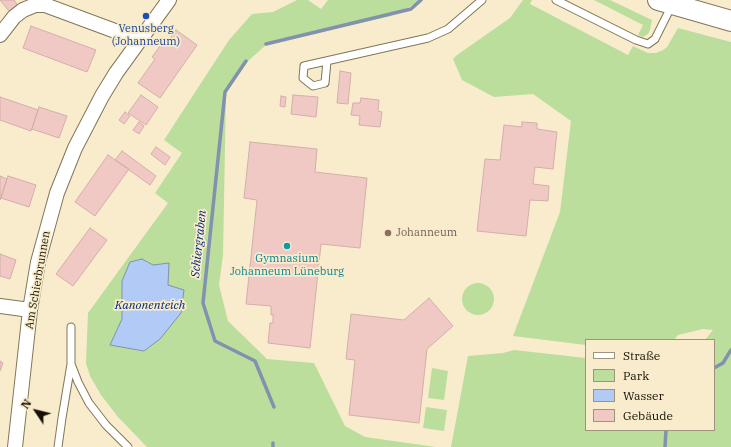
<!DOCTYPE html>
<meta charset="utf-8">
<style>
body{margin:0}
#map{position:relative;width:731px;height:447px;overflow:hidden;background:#f8eccc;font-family:"IBM Plex Serif",serif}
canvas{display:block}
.legend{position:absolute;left:585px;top:339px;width:130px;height:92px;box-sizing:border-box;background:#f8eccc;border:1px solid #9d947c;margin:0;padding:5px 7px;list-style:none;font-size:12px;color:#141005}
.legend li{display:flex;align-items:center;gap:8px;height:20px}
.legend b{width:20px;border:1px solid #9d947c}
.north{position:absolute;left:16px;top:391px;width:40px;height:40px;-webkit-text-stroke:3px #f8eccc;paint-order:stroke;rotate:305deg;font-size:11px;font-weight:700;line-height:16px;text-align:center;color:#141005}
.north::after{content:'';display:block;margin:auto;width:14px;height:18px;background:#141005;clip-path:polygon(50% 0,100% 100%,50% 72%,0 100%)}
</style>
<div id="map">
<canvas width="731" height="447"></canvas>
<ul class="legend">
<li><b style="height:5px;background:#fff"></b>Straße</li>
<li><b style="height:11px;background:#bbde9c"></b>Park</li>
<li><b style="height:11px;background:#b1caf6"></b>Wasser</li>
<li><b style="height:11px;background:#f0c9c5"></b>Gebäude</li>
</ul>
<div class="north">N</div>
</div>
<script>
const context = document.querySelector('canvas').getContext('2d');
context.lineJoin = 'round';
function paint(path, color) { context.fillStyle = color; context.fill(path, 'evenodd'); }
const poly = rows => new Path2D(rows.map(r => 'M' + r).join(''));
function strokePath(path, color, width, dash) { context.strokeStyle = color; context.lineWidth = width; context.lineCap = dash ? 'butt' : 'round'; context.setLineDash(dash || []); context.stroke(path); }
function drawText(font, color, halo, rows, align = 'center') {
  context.font = font + ' "IBM Plex Serif",serif'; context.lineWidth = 3.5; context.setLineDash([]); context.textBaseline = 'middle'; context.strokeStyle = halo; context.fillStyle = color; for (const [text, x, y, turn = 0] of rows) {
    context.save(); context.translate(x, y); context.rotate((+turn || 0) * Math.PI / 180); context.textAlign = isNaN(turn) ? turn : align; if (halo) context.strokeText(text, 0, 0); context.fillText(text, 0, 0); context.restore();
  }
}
const green = poly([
 [297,0,308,0,321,9,328,0,423,0,391,16,266,45,247,62,226,93,223,255,219,285,228,321,267,359,314,363,345,426,365,437,436,447,147,447,118,417,101,395,90,376,86,363,88,313,168,203,155,193,182,153,164,140,229,40,252,14,273,12],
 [523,0,532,0,530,4,628,55,633,46,648,53,656,53,663,50,667,47,678,28,731,42,731,447,451,447,468,356,503,353,514,350,586,358,586,430,714,430,714,340,705,340,713,330,703,329,678,335,674,340,586,340,586,345,513,336,560,212,571,121,533,94,494,97,462,80,453,59,457,55,510,18],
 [594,0,610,0,652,20,650,30,648,34,643,37,638,35,643,25],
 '462 299a16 16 0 1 1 32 0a16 16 0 1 1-32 0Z',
 [432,368,448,371,444,400,428,398],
 [426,407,447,410,444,431,423,428]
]);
const water = poly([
 [142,259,153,265,169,263,168,285,184,290,181,313,160,339,144,351,110,345,122,319,122,281,130,262,142,259]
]);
const stream = poly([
 [266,44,411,9,421,0],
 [246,61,225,92,203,303,215,341,255,361,274,407],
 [714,368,723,363,731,350],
 [273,443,273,447],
 [665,447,666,430]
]);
const building = poly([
 [0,0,14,0,17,4,9,11,0,0],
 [31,26,96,50,87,72,23,48,31,26],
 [176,30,197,45,160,98,138,83,155,59,152,57,163,42,166,44,176,30],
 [340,71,351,73,348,104,337,103,340,71],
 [141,95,158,107,146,125,128,113,141,95],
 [293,95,318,97,316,117,291,114,293,95],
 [281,96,286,97,285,107,280,106,281,96],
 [0,97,38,110,31,131,0,120,0,97],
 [361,98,379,100,378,111,382,112,380,127,359,125,360,116,351,115,353,103,360,103,361,98],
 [39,107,67,116,59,138,32,129,39,107],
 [125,112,130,116,124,124,119,120,125,112],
 [139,122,144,126,139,134,133,130,139,122],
 [522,122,537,123,537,129,557,132,553,169,535,167,533,184,549,186,548,201,530,200,526,236,477,231,485,159,500,160,504,125,522,127,522,122],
 [250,142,317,149,315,172,367,178,360,248,321,244,310,348,268,343,270,323,273,323,273,314,271,315,271,306,246,304,257,200,244,198,250,142],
 [156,147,170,157,165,165,151,154,156,147],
 [122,151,156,176,150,185,115,160,122,151],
 [108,155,129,169,95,216,75,202,108,155],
 [0,176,7,179,0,200,0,176],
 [8,176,36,185,29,207,1,198,8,176],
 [90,228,107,240,73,286,56,274,90,228],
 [0,254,16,260,10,279,0,276,0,254],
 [429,298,453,326,427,349,419,423,349,415,355,360,346,359,351,314,404,320,429,298],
 [0,361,3,363,0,371,0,361]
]);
const service = poly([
 [556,0,636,40,648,44,655,39,672,5],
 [327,61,325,83,313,86,303,78,304,66,428,38,448,29,482,0],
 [71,327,71,364,78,382,89,403,106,425,128,447],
 [58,447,62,418,71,364]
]);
const minor = poly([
 [0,35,14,17,23,10,35,5,45,5,126,35,137,43],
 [0,306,30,310],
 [15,447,30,310,38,262,57,193,75,148,102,96,116,73,169,0]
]);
const secondary = poly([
 [658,0,731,21]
]);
const markers = [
 [146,16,4,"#1a4fb4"],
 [388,233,4,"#8d6e63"],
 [287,246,4,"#0f9aa8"]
];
const transitNames = [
 ["Venusberg",146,29],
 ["(Johanneum)",146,42]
];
const educationNames = [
 ["Johanneum",396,233]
];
const cultureNames = [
 ["Gymnasium",287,259],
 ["Johanneum Lüneburg",287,272]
];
const streetNames = [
 ["Am Schierbrunnen",38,280,-80]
];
const waterNames = [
 ["Schiergraben",199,244,-84],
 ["Kanonenteich",150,306]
];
paint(green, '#bbde9c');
paint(water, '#b1caf6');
strokePath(water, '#8292ae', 1);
strokePath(stream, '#8292ae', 3.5);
paint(building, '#f0c9c5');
strokePath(building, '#d4aeaa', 1);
strokePath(service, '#807658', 9);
strokePath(minor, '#807658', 16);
strokePath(secondary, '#807658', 22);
strokePath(service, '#fff', 7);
strokePath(minor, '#fff', 14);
strokePath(secondary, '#fff', 20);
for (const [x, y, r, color] of markers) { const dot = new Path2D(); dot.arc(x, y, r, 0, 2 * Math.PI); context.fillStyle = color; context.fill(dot); strokePath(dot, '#f8eccc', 1.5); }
drawText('11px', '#164399', '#f8eccc', transitNames);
drawText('11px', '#785e54', '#f8eccc', educationNames, 'left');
drawText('11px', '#0d838f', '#f8eccc', cultureNames);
drawText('11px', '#141005', '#f8eccc', streetNames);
drawText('italic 12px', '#012879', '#f8eccc', waterNames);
</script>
